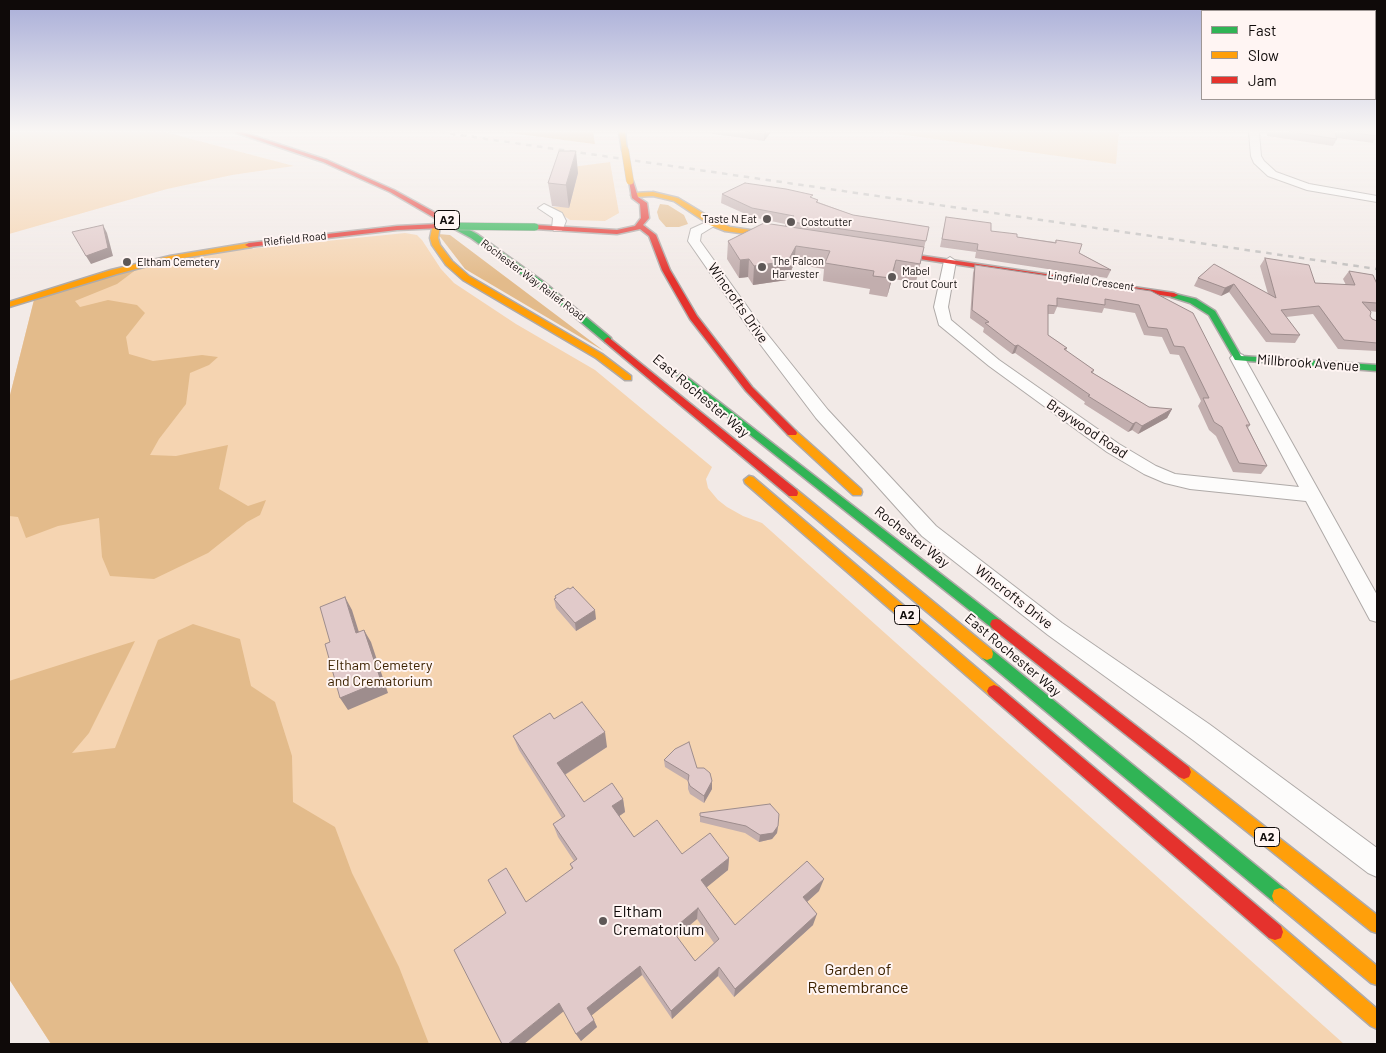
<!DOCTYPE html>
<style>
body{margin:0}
#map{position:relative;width:1386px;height:1053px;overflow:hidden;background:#f2eae7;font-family:Barlow,sans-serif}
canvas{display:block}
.frame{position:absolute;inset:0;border:10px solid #0f0a09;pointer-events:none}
.legend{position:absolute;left:1201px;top:10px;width:175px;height:90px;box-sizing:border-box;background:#fff5f3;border:1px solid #9f9795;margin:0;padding:6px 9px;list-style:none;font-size:15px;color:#0f0a09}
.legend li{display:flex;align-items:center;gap:10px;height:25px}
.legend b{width:25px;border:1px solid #9f9795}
</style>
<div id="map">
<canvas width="1386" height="1053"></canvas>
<div class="frame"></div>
<ul class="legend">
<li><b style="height:6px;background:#30b455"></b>Fast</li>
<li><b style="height:6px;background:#ff9f0a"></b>Slow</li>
<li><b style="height:6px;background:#e5322d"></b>Jam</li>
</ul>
</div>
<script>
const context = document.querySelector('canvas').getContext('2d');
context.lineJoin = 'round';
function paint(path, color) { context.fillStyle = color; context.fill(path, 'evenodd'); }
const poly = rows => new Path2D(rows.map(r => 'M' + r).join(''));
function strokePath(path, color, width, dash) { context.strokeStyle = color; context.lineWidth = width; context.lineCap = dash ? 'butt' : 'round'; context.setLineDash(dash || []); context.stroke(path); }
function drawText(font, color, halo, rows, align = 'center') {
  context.font = font + ' Barlow,sans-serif'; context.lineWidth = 4; context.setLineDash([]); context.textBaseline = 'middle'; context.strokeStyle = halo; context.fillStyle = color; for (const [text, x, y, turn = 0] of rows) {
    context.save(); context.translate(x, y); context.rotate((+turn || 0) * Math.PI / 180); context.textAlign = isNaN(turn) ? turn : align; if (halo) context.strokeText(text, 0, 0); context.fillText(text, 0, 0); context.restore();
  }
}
const green = poly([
 [9,132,165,132,294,166,232,175,167,189,9,234],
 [883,132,1119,132,1116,164],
 [610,162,619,213,605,221,570,220,551,207,569,207,578,173,564,168],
 [405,233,417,235,422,240,441,269,454,283,516,324,595,370,712,467,706,479,708,488,718,500,727,507,743,516,762,523,1344,1044,51,1044,9,979,9,399,34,300,121,272,219,252]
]);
const forest = poly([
 [503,132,593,132,595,144,594,144],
 [660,204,668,205,684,215,688,224,679,227,666,227,659,219,657,212],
 [438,234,450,235,604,351,465,269],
 [137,269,117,284,75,301,80,307,108,300,137,305,145,313,126,337,129,354,153,361,202,355,218,357,209,365,190,373,186,404,159,439,150,455,176,456,228,445,219,489,248,506,266,500,260,515,247,522,208,553,154,579,110,576,102,557,99,518,58,526,26,538,18,517,9,516,9,399,34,300],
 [193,624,240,639,251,686,275,702,292,756,293,802,335,827,352,873,399,967,429,1044,51,1044,9,979,9,681,135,641,89,733,72,753,115,748,158,640]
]);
const street = poly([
 [1249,132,1259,132,1261,156,1264,161,1276,172,1309,184,1377,196,1377,202,1307,190,1268,176,1254,163,1251,156,1249,132],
 [544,204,562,213,566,221,562,231,554,231,552,228,553,218,538,208,544,204],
 [713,219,719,223,701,234,700,241,764,330,828,410,936,526,1062,623,1209,724,1377,848,1377,877,1368,873,1193,740,1048,635,922,536,816,418,754,336,688,241,691,229,713,219],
 [950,257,956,261,948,307,951,320,999,360,1119,444,1156,466,1175,474,1299,487,1230,358,1233,355,1238,353,1243,355,1377,595,1377,622,1370,620,1306,501,1190,489,1165,483,1144,474,1107,452,989,366,939,325,934,307,944,261,950,257]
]);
const fast = poly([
 [445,220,451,220,477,234,545,283,611,338,611,342,605,342,539,287,471,238,445,224,445,220],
 [1171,293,1196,299,1215,311,1241,356,1377,365,1377,371,1235,360,1209,315,1190,303,1171,297,1171,293],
 [682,373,1000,620,1002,624,1000,628,996,629,992,628,679,378,677,376,682,373],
 [987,648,992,650,1286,890,1288,896,1286,902,1280,904,1274,902,982,658,981,654,982,650,987,648]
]);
const slow = poly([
 [619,132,625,132,627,151,622,150,619,132],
 [653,192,678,198,716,221,730,227,784,235,788,237,784,239,725,231,710,225,674,201,653,196,634,197,631,195,634,193,653,192],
 [433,224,440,226,438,238,440,245,452,261,469,276,602,354,631,376,631,380,625,380,596,358,463,280,446,265,432,245,430,238,433,224],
 [249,243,252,243,252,247,170,260,117,274,9,307,9,302,111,270,170,256,249,243],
 [792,430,796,431,861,489,862,492,861,495,853,495,788,435,787,433,792,430],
 [749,476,753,477,999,687,1001,691,999,695,994,697,989,695,745,483,744,480,749,476],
 [793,489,797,490,992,650,993,654,992,658,987,660,982,658,789,496,788,493,789,490,793,489],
 [1184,765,1189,767,1377,915,1377,933,1371,931,1179,777,1177,772,1179,767,1184,765],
 [1280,888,1286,890,1377,966,1377,985,1371,983,1274,902,1272,896,1274,890,1280,888],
 [1275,924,1281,926,1377,1009,1377,1029,1371,1026,1269,938,1267,932,1269,926,1275,924]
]);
const jam = poly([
 [234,132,242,132,327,160,394,190,452,222,445,224,390,192,323,162,234,132],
 [629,181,633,181,638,197,647,203,649,218,643,225,656,235,670,270,697,316,752,387,796,431,797,433,796,435,788,435,746,391,690,319,662,270,649,236,640,229,617,234,535,229,531,227,535,225,617,230,635,226,641,218,640,204,632,198,629,181],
 [439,224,443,226,442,228,397,230,249,247,245,245,249,243,397,226,439,224],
 [883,250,1174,293,1178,295,1174,297,886,254,882,252,883,250],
 [608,337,797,490,798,493,797,496,789,496,605,342,604,340,608,337],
 [996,619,1000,620,1189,767,1191,772,1189,777,1184,779,1179,777,992,628,990,624,992,620,996,619],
 [994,685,999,687,1281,926,1283,932,1281,938,1275,940,1269,938,989,695,987,691,989,687,994,685]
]);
const rail = poly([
 [439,132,1377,269]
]);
const fastBridge = poly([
 [439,226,535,227]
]);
const slowBridge = poly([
 [625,150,630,181]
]);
const wall = poly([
 [707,132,771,132,764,141,707,133],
 [1267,132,1377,132,1377,140,1374,140,1373,143,1337,138,1337,139,1333,146,1267,136],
 [578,173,569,208,552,206,548,183],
 [722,194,813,198,818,200,818,202,853,215,929,227,916,282,892,279,887,297,869,294,870,289,823,281,824,269,794,264,787,280,753,285,748,277,739,278,727,259,728,241,785,226,785,224,752,217,721,203],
 [946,217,991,231,1017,237,1055,242,1056,240,1111,270,1107,278,975,258,976,252,940,247],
 [1265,258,1315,283,1346,285,1343,279,1349,271,1377,284,1377,312,1370,311,1370,316,1372,319,1377,321,1377,351,1338,349,1313,314,1286,317,1300,335,1295,343,1266,342,1229,292,1221,296,1194,286,1198,278,1214,264,1268,294,1260,266],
 [975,265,1151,291,1250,425,1248,428,1267,466,1261,474,1233,472,1216,436,1209,430,1198,406,1201,401,1179,355,1170,354,1162,337,1144,335,1135,313,1104,308,1102,313,1057,307,1054,314,1048,314,1048,335,1067,348,1066,351,1094,370,1093,373,1149,407,1172,409,1167,418,1138,434,1132,430,1128,432,1084,404,1085,402,1015,353,1012,354,983,332,984,328,970,318,973,273],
 [555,596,596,619,576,631,556,608,554,599,555,598],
 [554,719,607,747,565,775,584,802,623,799,625,812,619,816,634,837,682,854,729,858,728,870,706,887,735,925,819,891,807,902,813,925,734,997,718,976,672,1019,642,975,591,1015,597,1027,581,1041,576,1034,526,902,572,869,570,864,574,861,558,837,553,824,562,818,519,750,513,736],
 [697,919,714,943,695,961,677,937],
 [664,760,697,768,712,789,704,803,690,794,688,789,688,781,665,767],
 [700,813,778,826,777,833,772,839,759,842,745,833,700,822]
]);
const shadedWall = poly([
 [766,132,771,132,764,141,764,134],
 [576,151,578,173,569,208,566,185],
 [103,225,107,233,113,256,91,264,86,256],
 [796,246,794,264,787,280,753,285,754,266],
 [749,259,748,277,739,278,740,260],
 [896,260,892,279,887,297,891,278],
 [1234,284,1229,292,1221,296,1225,288],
 [1018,345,1015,353,1012,354,1015,346],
 [1172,409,1167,418,1138,434,1142,426],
 [1136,422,1132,430,1128,432,1133,424],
 [345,597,352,610,363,645,356,633],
 [595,610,596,619,576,631,575,623],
 [364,630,371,642,388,693,348,710,340,698],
 [605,732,607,747,561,777,557,763],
 [712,781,712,789,704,803,704,796],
 [623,799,625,812,615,819,612,806],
 [778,826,777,833,772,839,759,842,760,835],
 [729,858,728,870,701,892,701,880],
 [824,879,819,891,799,909,803,897],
 [698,908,697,919,672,940,672,930],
 [817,914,813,925,734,997,735,989],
 [640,966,642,975,591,1016,587,1008],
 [719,967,718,976,672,1019,671,1011],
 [559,1003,564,1011,524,1044,508,1044],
 [594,1020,597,1027,581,1041,576,1034]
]);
const building = poly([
 [746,132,766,132,764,134,746,132],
 [1290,132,1335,132,1337,139,1290,132],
 [1348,132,1377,132,1377,133,1376,132,1377,136,1348,132],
 [559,151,576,151,566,185,548,183,559,151],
 [745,183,786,189,813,195,810,197,818,200,816,202,853,215,929,227,926,241,785,221,794,216,752,208,722,194,745,183],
 [946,217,991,223,991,231,1017,234,1017,237,1056,243,1056,240,1082,244,1079,253,1111,270,977,250,978,244,942,239,946,217],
 [764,223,924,247,920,264,896,260,891,278,873,276,874,271,825,263,830,251,796,246,788,261,754,266,749,259,740,260,728,241,764,223],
 [103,225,108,248,86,256,72,232,103,225],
 [1265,258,1309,265,1315,283,1355,285,1349,271,1373,275,1377,284,1377,303,1362,302,1371,312,1370,316,1372,319,1377,321,1377,343,1344,340,1319,306,1281,310,1300,335,1271,334,1234,284,1225,288,1198,278,1214,264,1276,298,1265,258],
 [975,265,1151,291,1193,313,1250,425,1246,425,1267,466,1239,463,1222,427,1214,422,1203,398,1209,398,1184,347,1174,346,1167,329,1148,327,1139,305,1105,299,1105,305,1057,298,1057,306,1048,305,1048,335,1067,348,1064,349,1094,370,1091,372,1149,407,1172,409,1142,426,1136,422,1133,424,1088,396,1090,395,1018,345,1015,346,985,323,989,322,972,310,975,265],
 [573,587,595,610,575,623,554,599,556,598,555,596,568,588,570,589,573,587],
 [345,597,356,633,364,630,381,681,340,698,325,644,330,642,320,607,345,597],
 [582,702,605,732,557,763,584,802,612,783,623,799,612,806,634,837,657,820,682,854,710,833,729,858,701,880,735,925,807,861,824,879,803,897,817,914,735,989,719,967,671,1011,640,966,587,1008,594,1020,576,1034,559,1003,508,1044,502,1044,454,950,506,913,488,880,506,868,526,902,573,868,570,864,577,859,553,824,565,816,513,736,550,713,554,719,582,702],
 [698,908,719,939,695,961,672,930,698,908],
 [689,742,697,768,704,768,710,773,712,781,704,796,690,786,688,781,689,775,664,760,675,749,689,742],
 [770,804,779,814,778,826,773,833,760,835,746,826,700,816,700,813,770,804]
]);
const markers = [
 [767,219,5,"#5e5857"],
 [791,222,5,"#5e5857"],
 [127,262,5,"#5e5857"],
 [762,267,5,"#5e5857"],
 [892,277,5,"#5e5857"],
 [603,921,5,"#5e5857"]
];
const farPoinames = [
 ["Taste N Eat",757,219,"right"],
 ["Costcutter",801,222],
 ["The Falcon",772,261],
 ["Harvester",772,274],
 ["Eltham Cemetery",137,262],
 ["Mabel",902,271],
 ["Crout Court",902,284]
];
const farStreetnames = [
 ["Riefield Road",295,239,-6],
 ["Rochester Way Relief Road",533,280,37],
 ["Lingfield Crescent",1091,281,8]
];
const shields = [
 [447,220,25],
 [907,615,25],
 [1267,837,25]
];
const shieldNames = [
 ["A2",447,220],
 ["A2",907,615],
 ["A2",1267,837]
];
const streetNames = [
 ["Wincrofts Drive",738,303,55],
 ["Millbrook Avenue",1308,363,4],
 ["East Rochester Way",701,396,40],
 ["Braywood Road",1087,429,34],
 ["Rochester Way",912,537,38],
 ["Wincrofts Drive",1014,597,38],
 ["East Rochester Way",1013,655,40]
];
const parkNames = [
 ["Eltham Cemetery",380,665],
 ["and Crematorium",380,681]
];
const nearPoinames = [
 ["Eltham",613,912],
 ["Crematorium",613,930]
];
const nearParknames = [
 ["Garden of",858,970],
 ["Remembrance",858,988]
];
paint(green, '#f5d4b1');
paint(forest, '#e3bb8b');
strokePath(street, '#afaaa8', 2);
strokePath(fast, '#afaaa8', 3);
strokePath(slow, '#afaaa8', 3);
strokePath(jam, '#afaaa8', 3);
paint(street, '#fdfcfb');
paint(fast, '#30b455');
paint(slow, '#ff9f0a');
paint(jam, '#e5322d');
strokePath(rail, '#c2c0bf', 2.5, [5.5, 5.5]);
strokePath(fastBridge, '#afaaa8', 8, []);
strokePath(slowBridge, '#afaaa8', 8, []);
strokePath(fastBridge, '#30b455', 7);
strokePath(slowBridge, '#ff9f0a', 7);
paint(wall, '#c2aeae');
paint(shadedWall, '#9e8d8d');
paint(building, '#e1caca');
strokePath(building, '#9e8d8d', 1);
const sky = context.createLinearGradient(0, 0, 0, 279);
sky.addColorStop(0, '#a9aed8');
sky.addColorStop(0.47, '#f9f6f4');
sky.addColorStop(1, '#f9f6f400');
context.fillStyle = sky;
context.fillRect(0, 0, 1386, 279);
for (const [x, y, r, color] of markers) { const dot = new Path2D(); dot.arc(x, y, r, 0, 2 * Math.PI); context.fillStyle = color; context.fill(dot); strokePath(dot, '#fff5f3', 2); }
drawText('11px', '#0f0a09', '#fff5f3', farPoinames, 'left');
drawText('11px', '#0f0a09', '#fff5f3', farStreetnames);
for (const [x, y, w] of shields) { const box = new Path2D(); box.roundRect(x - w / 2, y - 9.5, w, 19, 4); context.fillStyle = '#fff5f3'; context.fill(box); strokePath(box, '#0f0a09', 1); }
drawText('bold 12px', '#0f0a09', null, shieldNames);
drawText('14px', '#0f0a09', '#fff5f3', streetNames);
drawText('14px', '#3c2200', '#fff5f3', parkNames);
drawText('16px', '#0f0a09', '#fff5f3', nearPoinames, 'left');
drawText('16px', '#3c2200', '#fff5f3', nearParknames);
</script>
